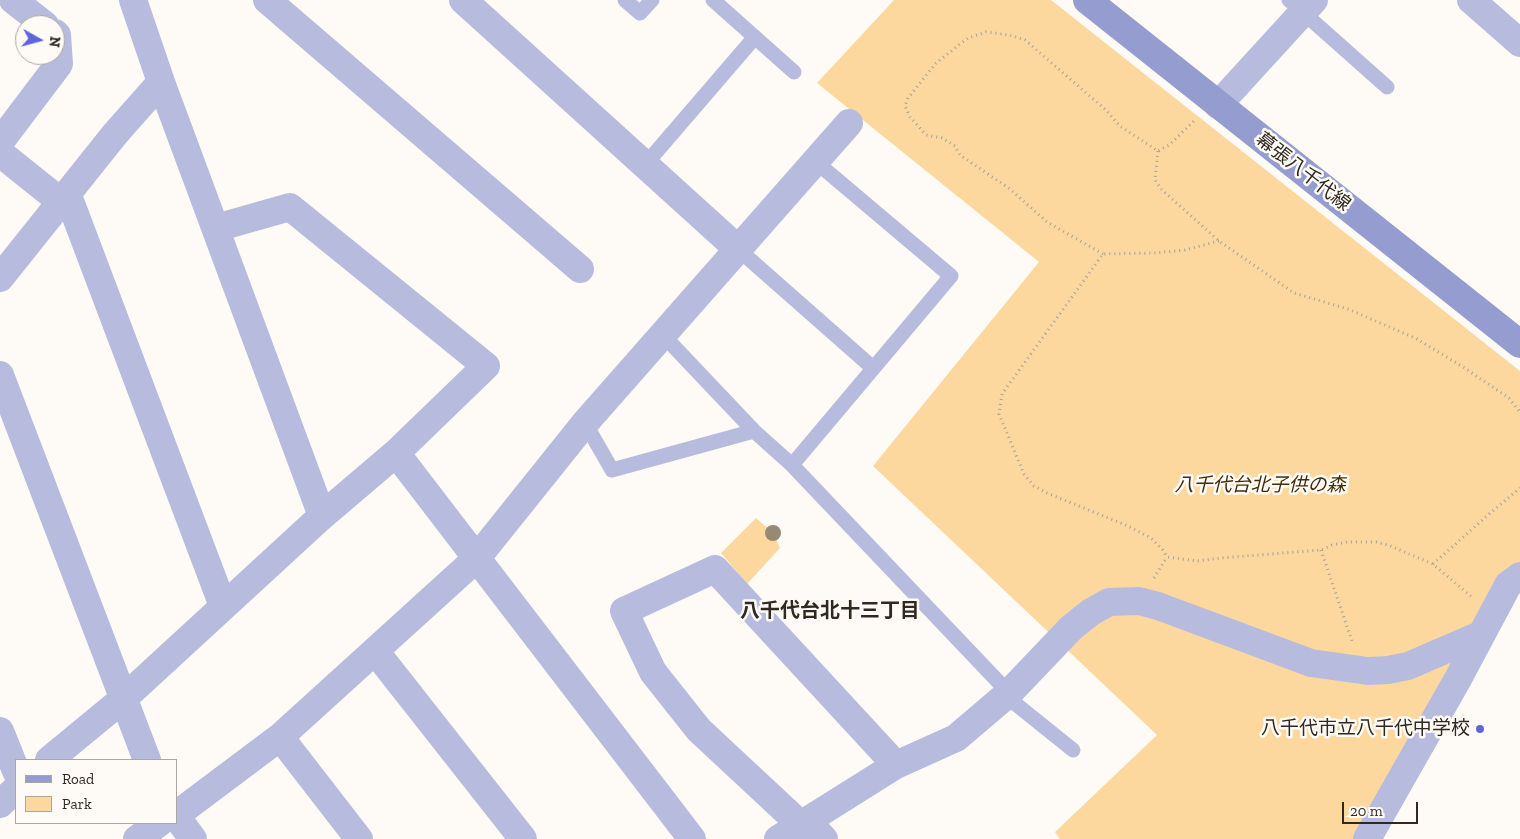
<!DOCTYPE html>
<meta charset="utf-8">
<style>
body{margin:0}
#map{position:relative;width:1520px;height:839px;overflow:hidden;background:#fefbf6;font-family:"Zilla Slab",serif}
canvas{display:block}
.legend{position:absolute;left:15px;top:759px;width:162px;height:65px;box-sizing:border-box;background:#fefbf6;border:1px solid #aba7a0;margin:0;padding:6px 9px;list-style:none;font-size:15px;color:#2f291f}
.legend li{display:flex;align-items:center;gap:10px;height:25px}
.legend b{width:25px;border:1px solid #aba7a0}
.north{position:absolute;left:15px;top:15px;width:50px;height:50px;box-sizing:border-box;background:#fefbf6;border:1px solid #aba7a0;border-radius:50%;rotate:97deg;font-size:14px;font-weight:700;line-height:20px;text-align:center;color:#2f291f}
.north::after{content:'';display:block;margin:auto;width:18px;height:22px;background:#6164dc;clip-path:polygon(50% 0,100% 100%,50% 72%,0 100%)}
.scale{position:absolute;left:1342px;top:802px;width:76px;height:22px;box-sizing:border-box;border:2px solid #2f291f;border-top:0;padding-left:6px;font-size:15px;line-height:18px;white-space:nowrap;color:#2f291f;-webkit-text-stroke:4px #fefbf6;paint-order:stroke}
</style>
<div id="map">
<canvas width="1520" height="839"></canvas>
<ul class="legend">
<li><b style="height:6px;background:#959dd0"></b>Road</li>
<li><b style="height:14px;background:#fdd89e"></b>Park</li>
</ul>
<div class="north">N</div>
<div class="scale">20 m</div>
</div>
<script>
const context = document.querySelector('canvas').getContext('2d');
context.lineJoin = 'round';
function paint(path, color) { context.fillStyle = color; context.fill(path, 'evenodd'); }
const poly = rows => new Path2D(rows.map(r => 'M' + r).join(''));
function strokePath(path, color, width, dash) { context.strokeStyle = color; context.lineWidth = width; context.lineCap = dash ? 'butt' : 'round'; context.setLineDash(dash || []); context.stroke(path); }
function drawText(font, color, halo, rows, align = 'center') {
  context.font = font + ' "Zilla Slab","Noto Sans JP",serif'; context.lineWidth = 5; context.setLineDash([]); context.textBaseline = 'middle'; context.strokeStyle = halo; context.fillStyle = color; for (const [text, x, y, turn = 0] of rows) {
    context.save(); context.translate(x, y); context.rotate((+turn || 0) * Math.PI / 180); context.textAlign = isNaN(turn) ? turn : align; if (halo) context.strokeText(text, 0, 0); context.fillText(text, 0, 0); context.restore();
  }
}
const green = poly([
 [894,0,1051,0,1520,371,1520,565,1356,839,1060,839,1055,832,1157,735,873,466,1039,262,817,83],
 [756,518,773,533,780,548,747,584,721,553]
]);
const path = poly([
 [1158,151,1155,180,1161,189,1219,241,1294,293,1348,309,1417,339,1463,367,1509,398,1520,412],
 [1219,241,1185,250,1153,253,1103,254,1002,394,999,414,1024,474,1034,486,1047,493,1128,526,1151,538,1162,549,1167,557,1197,561,1221,558,1321,550,1332,545,1347,542,1376,542,1388,545,1433,564,1473,598],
 [1103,254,1047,222,1010,189,960,155,955,146,942,138,926,135,910,117,905,106,908,98,936,63,968,38,986,32,1009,35,1025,40,1106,110,1120,126,1158,151,1169,145,1195,120],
 [1321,550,1352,641],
 [1433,564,1488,515,1520,488],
 [1154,578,1167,557]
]);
const service = poly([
 [625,0,640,13,652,0],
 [713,0,794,72],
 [1289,0,1387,87],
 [644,166,755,37],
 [739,250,873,368],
 [662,334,754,431,792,465,1009,693,1017,705,1073,750],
 [585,423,612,470,754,431],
 [792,465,951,276,816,162]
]);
const minor = poly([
 [13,0,45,25],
 [133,0,161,82,322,516],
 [267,0,580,269],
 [463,0,739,250],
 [1471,0,1520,43],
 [1218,105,1314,0],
 [0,142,59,64,57,35,55,33],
 [0,153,60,201],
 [67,193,223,606],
 [0,278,115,134,161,82],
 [0,375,147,760],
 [396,453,692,839],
 [375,651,523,839],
 [0,731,16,771],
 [280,737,359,839],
 [49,760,123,699,322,516,396,453,486,366,290,207,216,228],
 [0,804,16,789],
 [176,815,280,737,476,559,585,423,849,123],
 [176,816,193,839],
 [807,821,824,839],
 [801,825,699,730,653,672,624,611,715,569,896,765],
 [137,839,159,823],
 [778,839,896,765,956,738,1009,693,1071,628,1091,612,1109,602,1139,601,1158,606,1311,663,1368,671,1388,670,1408,666,1482,634],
 [1367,839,1459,677,1508,585,1520,576]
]);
const secondary = poly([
 [1087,0,1520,344]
]);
const trees = [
 [773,533]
];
const markers = [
 [1480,729,5,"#6164dc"]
];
const streetNames = [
 ["幕張八千代線",1303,172,38]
];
const parkNames = [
 ["八千代台北子供の森",1260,486]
];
const poiNames = [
 ["八千代市立八千代中学校",1470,729]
];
const neighbourhoodNames = [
 ["八千代台北十三丁目",830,611]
];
paint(green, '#fdd89e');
strokePath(path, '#a5a19a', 3, [1, 4]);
strokePath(service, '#b7bcdf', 15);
strokePath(minor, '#b7bcdf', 28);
strokePath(secondary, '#959dd0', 28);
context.fillStyle = '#968a75';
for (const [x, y] of trees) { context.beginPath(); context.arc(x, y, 8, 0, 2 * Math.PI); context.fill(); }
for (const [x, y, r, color] of markers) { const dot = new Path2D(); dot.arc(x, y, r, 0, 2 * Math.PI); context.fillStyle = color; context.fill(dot); strokePath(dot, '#fefbf6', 2); }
drawText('19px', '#2f291f', '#fefbf6', streetNames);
drawText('italic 19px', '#412e0b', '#fefbf6', parkNames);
drawText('19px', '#2f291f', '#fefbf6', poiNames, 'right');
drawText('bold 20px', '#2f291f', '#fefbf6', neighbourhoodNames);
</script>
